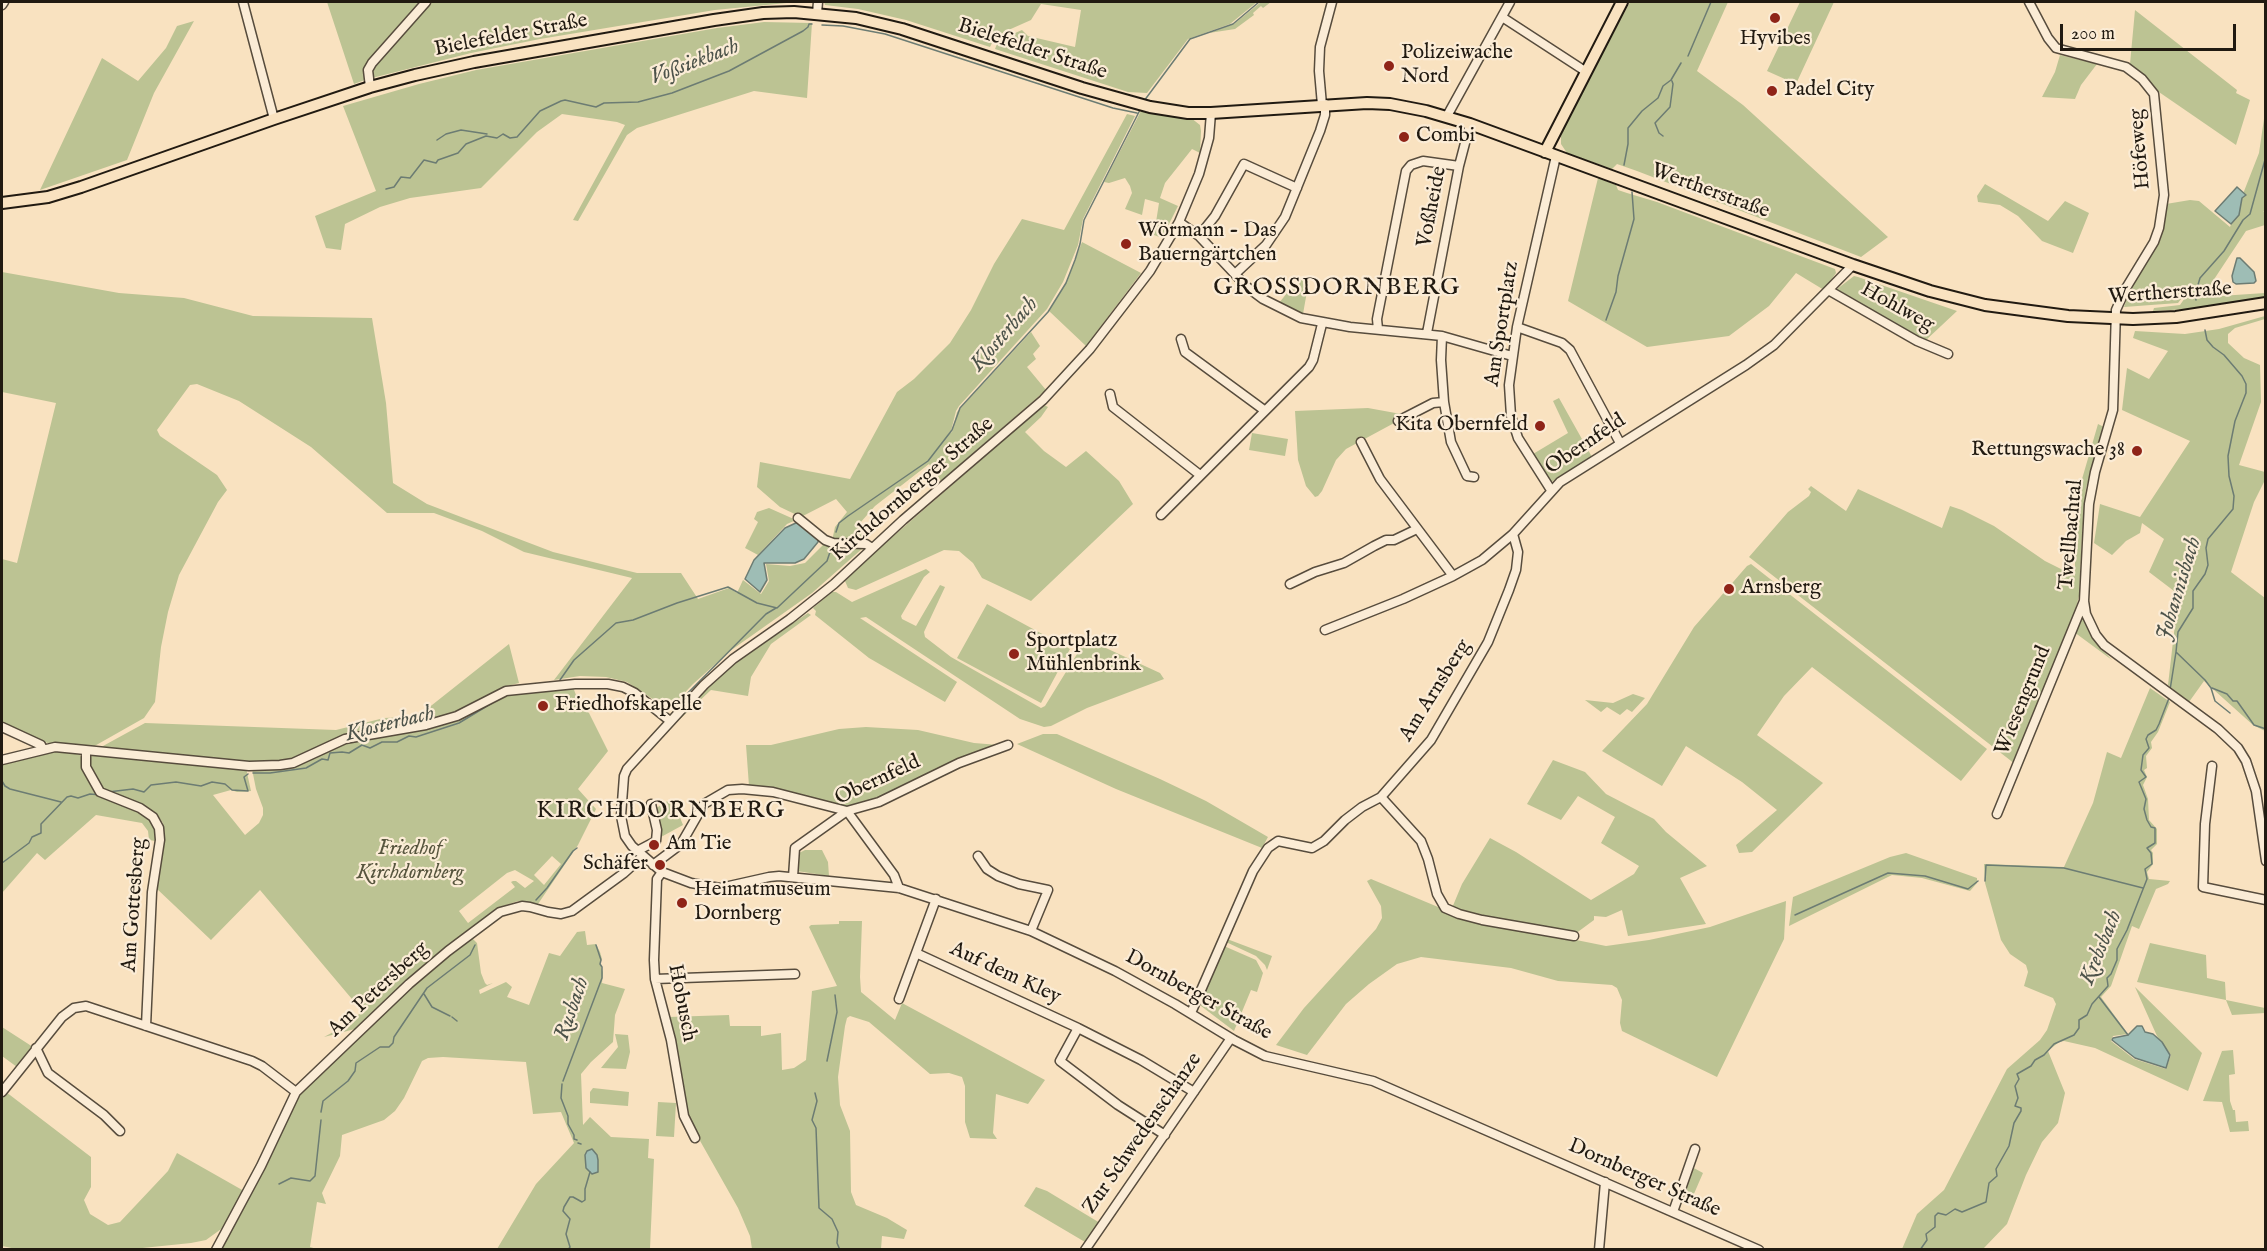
<!DOCTYPE html>
<meta charset="utf-8">
<style>
body{margin:0}
#map{position:relative;width:2267px;height:1251px;overflow:hidden;background:#f9e2c0;font-family:"IM FELL English",serif}
canvas{display:block}
.frame{position:absolute;inset:0;border:3px solid #211a11;pointer-events:none}
.scale{position:absolute;left:2060px;top:24px;width:176px;height:27px;box-sizing:border-box;border:3px solid #211a11;border-top:0;padding-left:8px;font-size:18px;line-height:21px;white-space:nowrap;color:#211a11;-webkit-text-stroke:4px #fbecd6;paint-order:stroke}
</style>
<div id="map">
<canvas width="2267" height="1251"></canvas>
<div class="frame"></div>
<div class="scale">200 m</div>
</div>
<script>
const context = document.querySelector('canvas').getContext('2d');
context.lineJoin = 'round';
function paint(path, color) { context.fillStyle = color; context.fill(path, 'evenodd'); }
const poly = rows => new Path2D(rows.map(r => 'M' + r).join(''));
function strokePath(path, color, width, dash) { context.strokeStyle = color; context.lineWidth = width; context.lineCap = dash ? 'butt' : 'round'; context.setLineDash(dash || []); context.stroke(path); }
function drawText(font, color, halo, rows, align = 'center') {
  context.font = font + ' "IM FELL English",serif'; context.lineWidth = 4.5; context.setLineDash([]); context.textBaseline = 'middle'; context.strokeStyle = halo; context.fillStyle = color; for (const [text, x, y, turn = 0] of rows) {
    context.save(); context.translate(x, y); context.rotate((+turn || 0) * Math.PI / 180); context.textAlign = isNaN(turn) ? turn : align; if (halo) context.strokeText(text, 0, 0); context.fillText(text, 0, 0); context.restore();
  }
}
const green = poly([
 [327,2,424,2,370,62,365,80,354,84],
 [430,2,797,2,715,10,540,39,471,53,372,78,373,65],
 [824,2,1257,2,1230,24,1188,39,1147,93,1128,92,995,49,997,44,1006,37,1022,30,1028,36,1075,47,1081,10,1041,4,1031,20,1004,32,993,41,990,47,906,20,858,9,825,5],
 [1261,2,1271,2,1263,8,1261,6,1253,13,1254,15,1235,29,1209,33,1234,24],
 [1630,2,1728,2,1697,71,1743,105,1888,237,1861,257,1637,171,1617,164,1612,169,1567,153,1561,144,1561,136,1570,115],
 [1800,2,1834,2,1796,84,1767,71],
 [2135,10,2237,90,2236,93,2250,100,2236,145,2156,90,2130,64],
 [194,21,154,93,127,160,40,190,102,58,138,81,166,48,177,26],
 [764,22,812,23,807,98,754,91,637,128,627,135,578,221,573,220,625,125,617,122,562,114,537,132,481,188,410,198,380,207,345,224,341,250,326,248,315,216,376,191,343,106,419,84,476,70,717,28],
 [2060,55,2097,64,2081,85,2075,99,2042,97,2055,72],
 [1141,111,1191,118,1200,125,1201,131,1200,153,1192,149,1165,183,1160,198,1178,206,1162,238,1154,235,1159,203,1145,199,1142,215,1125,209,1132,193,1130,186,1125,178,1109,183,1104,182],
 [2265,112,2265,211,2263,211,2265,212,2265,225,2246,231,2205,293,2220,296,2265,293,2265,297,2207,308,2153,311,2154,308,2180,305,2187,295,2185,294,2178,303,2124,307,2129,293,2128,290,2166,204,2190,200,2199,201,2230,227,2259,153],
 [1127,114,1135,116,1083,219,1078,245,1063,282,1047,309,959,406,956,411,951,431,948,434,952,432,957,412,1031,332,1040,346,1033,354,1036,359,1027,367,1046,390,941,481,929,464,875,506,860,523,863,542,832,541,835,527,847,512,836,499,801,517,780,507,757,487,760,462,850,479,897,392,914,379,950,343,971,310,994,264,1022,219,1064,230],
 [1598,178,1616,185,1618,190,1627,193,1657,202,1835,269,1836,273,1824,290,1796,273,1769,306,1729,336,1647,347,1568,301],
 [1985,184,2048,221,2065,201,2089,213,2073,253,2042,241,2018,216,2000,205,1978,202,1977,196],
 [1082,242,1141,273,1086,346,1049,311,1066,283],
 [2,272,119,293,184,298,253,316,372,318,386,403,393,483,427,504,553,552,637,573,681,573,698,599,729,588,737,593,743,580,761,594,769,581,766,564,790,566,805,563,825,543,863,548,812,593,730,651,693,684,670,708,660,704,627,682,606,677,580,676,554,680,632,578,524,552,482,531,434,513,387,513,311,447,239,401,197,384,190,385,157,430,160,436,217,475,227,490,218,502,179,575,168,612,161,647,155,702,144,718,91,748,50,744,2,724,2,559,17,563,56,403,2,392],
 [1854,276,1858,277,1957,311,1925,341,1837,289],
 [1299,278,1309,280,1303,314,1279,303],
 [2265,316,2265,319,2235,328,2228,334,2228,343,2244,358,2260,365,2261,402,2239,465,2265,472,2265,480,2254,502,2231,572,2265,598,2265,731,2253,725,2204,681,2189,702,2168,685,2175,624,2172,618,2174,591,2149,572,2164,539,2142,523,2140,533,2126,541,2112,555,2094,543,2100,504,2140,517,2190,441,2122,410,2127,368,2149,379,2168,351,2133,338,2135,331,2185,334,2219,329],
 [1559,398,1592,457,1551,482,1533,454,1568,433,1553,401],
 [1044,405,1048,407,1041,417,1025,432,1044,451,1066,467,1086,451,1119,481,1133,504,1031,601,982,578,973,563,959,551,944,550,856,590,848,588,845,581,874,553],
 [1368,408,1401,414,1394,419,1396,422,1346,449,1336,460,1322,491,1318,496,1315,497,1306,486,1298,460,1295,411],
 [2098,424,2104,427,2086,488,2082,535,2079,596,2071,627,2015,764,1749,557,1788,512,1809,496,1811,492,1808,489,1811,486,1846,511,1858,489,1942,528,1950,506,1962,510,1994,526,2045,561,2075,576,2075,533,2080,486],
 [1252,433,1288,439,1285,456,1249,450],
 [769,508,796,520,787,524,758,555,745,548,758,522,754,519,757,512],
 [1751,564,1987,749,1961,781,1812,667,1784,696,1757,735,1823,783,1752,852,1739,853,1736,845,1777,810,1742,782,1686,746,1662,786,1602,751,1647,704,1694,627,1747,566],
 [926,569,930,572,924,577,901,616,902,619,916,626,940,585,945,587,924,632,925,637,951,657,1041,708,1045,706,1077,654,1077,644,1082,637,1160,673,1164,679,1087,708,1051,726,1044,727,1020,719,866,617,860,618,957,682,945,702,869,658,815,615,816,611,813,608,832,592,836,592,852,602],
 [987,604,1070,649,1041,703,957,658],
 [808,613,811,615,771,644,751,677,748,696,711,690,680,719,678,718,707,687,744,656],
 [2080,617,2082,617,2097,644,2112,660,2074,632],
 [509,644,519,683,503,687,452,714,426,722,359,733,296,759,248,762,101,749,103,746,145,723,336,730,384,718,407,717,427,709],
 [573,687,580,706,589,713,608,751,578,789,596,809,578,845,538,904,518,901,497,908,426,964,365,1022,355,1029,324,1037,350,1023,362,1011,260,890,211,940,156,888,164,834,163,823,158,816,148,808,103,790,89,763,92,755,96,753,246,768,251,791,237,792,231,790,213,795,245,835,259,823,263,815,263,808,256,789,252,769,285,768,346,742,428,728,516,691],
 [552,856,561,864,544,885,534,875],
 [515,870,534,881,525,888,516,881,513,881,511,882,515,887,468,923,459,911,507,873],
 [2150,688,2170,702,2158,732,2151,742,2152,748,2146,756,2147,768,2144,770,2147,777,2143,785,2148,799,2149,820,2157,829,2157,844,2151,850,2153,853,2153,864,2147,872,2149,879,2170,881,2168,884,2156,889,2139,929,2132,926,2111,986,2101,997,2128,1034,2113,1036,2111,1041,2134,1059,2166,1069,2171,1055,2157,1036,2135,987,2202,1053,2188,1091,2095,1048,2064,1041,2059,1042,2048,1051,2065,1093,2058,1123,2042,1142,2026,1175,2007,1224,1983,1249,1902,1249,1917,1214,1944,1190,2007,1069,2040,1040,2047,1030,2056,1004,2053,998,2024,986,2028,972,2026,965,2010,954,2001,940,1985,883,1984,864,2064,867,2093,803,2107,752,2121,758],
 [1633,694,1645,698,1632,712,1627,709,1620,715,1607,707,1601,712,1585,700,1613,703],
 [866,727,918,730,974,743,999,745,882,798,849,808,749,786,746,745,771,745,839,729],
 [1043,734,1057,734,1160,779,1206,801,1268,837,1262,848,1116,789,1017,744],
 [48,751,65,751,80,755,92,786,100,796,141,811,153,823,156,831,155,841,149,840,148,831,142,823,96,815,45,860,37,853,2,893,2,762],
 [1553,760,1585,772,1606,794,1654,819,1666,832,1707,866,1680,878,1706,924,1628,936,1622,910,1606,917,1594,916,1594,920,1575,934,1507,923,1452,908,1462,884,1490,838,1516,852,1591,900,1634,874,1639,866,1601,843,1615,817,1578,796,1561,820,1527,804],
 [673,800,683,825,661,837,659,832,662,828,655,809,661,805,661,803],
 [805,850,822,850,828,862,829,876,797,871,799,853],
 [1906,853,1977,878,1977,883,1970,891,1922,878,1892,875,1789,926,1793,897,1890,857],
 [1371,879,1462,917,1606,946,1649,940,1710,927,1786,901,1784,939,1717,1077,1622,1031,1620,1023,1622,1000,1617,988,1612,985,1558,981,1511,968,1421,957,1397,964,1369,984,1346,1004,1307,1055,1276,1045,1304,1008,1376,929,1382,918,1381,906,1367,881],
 [839,921,862,921,860,977,861,992,895,1020,902,1003,1045,1080,1028,1104,996,1094,993,1133,997,1139,970,1138,965,1122,965,1086,962,1077,949,1073,930,1074,869,1022,850,1016,847,1018,845,1026,838,1077,840,1105,850,1131,851,1192,856,1205,887,1218,907,1230,904,1239,882,1236,881,1249,752,1249,750,1236,738,1208,686,1116,669,1017,729,1015,730,1026,761,1026,761,1036,781,1033,782,1070,794,1068,806,1060,812,991,837,986,809,927,811,925,839,924],
 [585,931,587,945,596,944,600,952,602,959,600,963,603,973,602,983,625,989,615,1015,613,1042,591,1062,581,1074,583,1125,590,1117,611,1137,649,1139,648,1158,654,1159,650,1249,497,1249,536,1184,574,1143,561,1112,533,1114,526,1062,443,1057,428,1058,422,1061,404,1098,395,1111,384,1120,342,1135,340,1156,322,1193,326,1204,317,1202,310,1247,317,1249,220,1250,296,1097,435,964,471,937,477,943,481,973,485,983,487,985,493,983,479,990,480,994,506,982,512,987,507,997,529,1005,549,953,560,956,577,932],
 [1227,939,1272,956,1267,970,1265,965,1256,956,1226,942],
 [2150,943,2206,955,2207,978,2225,982,2226,1000,2265,1008,2265,1013,2232,1015,2226,1000,2137,982],
 [1224,946,1256,960,1263,973,1257,992,1251,990,1234,1031,1201,1006,1200,1001],
 [2,1027,33,1047,17,1067,2,1056],
 [615,1034,628,1035,630,1052,626,1069,601,1068,618,1047],
 [2233,1050,2235,1074,2229,1075,2230,1101,2233,1110,2235,1110,2236,1122,2248,1121,2249,1131,2230,1132,2222,1102,2203,1101,2222,1051],
 [593,1088,629,1092,628,1106,590,1103,590,1092],
 [6,1092,91,1157,91,1187,84,1200,90,1214,108,1225,120,1222,168,1171,177,1153,244,1191,224,1227,206,1240,191,1243,123,1250,21,1250,2,1246,2,1099],
 [658,1102,676,1103,674,1137,656,1136],
 [1692,1167,1703,1173,1693,1196,1683,1192],
 [1036,1187,1047,1191,1100,1223,1085,1242,1024,1206]
]);
const water = poly([
 [2237,187,2246,195,2242,198,2239,215,2231,224,2215,211,2237,187],
 [2237,258,2240,258,2254,272,2256,281,2254,283,2236,284,2233,282,2232,276,2237,258],
 [798,522,818,539,818,542,804,559,795,563,764,563,767,580,760,592,745,579,754,560,785,528,798,522],
 [2137,1026,2142,1026,2145,1032,2153,1034,2162,1042,2170,1055,2166,1068,2135,1058,2112,1040,2113,1038,2128,1035,2137,1026],
 [592,1149,597,1155,598,1160,598,1172,592,1174,586,1168,585,1155,587,1151,592,1149]
]);
const stream = poly([
 [822,25,843,26,885,34,1113,108,1137,113],
 [1688,56,1711,2],
 [1144,101,1190,39,1233,24,1259,2],
 [1663,136,1659,133,1655,123,1670,107,1673,84,1672,81],
 [437,140,446,134,461,130,487,134],
 [1624,165,1628,144,1628,128,1642,111,1658,98,1663,86,1671,80,1681,63],
 [386,189,394,187,401,177,410,178,424,160,436,163,438,160,458,153,466,144,486,136,497,138,503,134,510,138,517,137,540,111,561,101,565,100,596,107,604,103,638,102,672,93,729,71,803,31,808,27,809,24,812,24],
 [2196,300,2195,295,2200,278,2224,251,2243,220,2250,214,2266,156],
 [1606,320,1616,292,1618,276,1634,219,1632,192],
 [2205,330,2207,340,2213,347,2224,355,2242,376,2246,384,2246,393,2235,421,2228,456,2229,476,2234,496,2233,509,2208,539,2206,548,2208,565,2205,574,2193,591,2193,608,2178,632,2176,652,2205,680,2211,688,2215,701,2230,713],
 [836,532,839,523,848,516,928,461,952,430,960,408,1048,312,1066,283,1075,260,1080,244,1084,220,1141,108],
 [560,680,574,660,616,623,633,620,677,603,728,587,757,603,777,608,827,561,831,549],
 [2212,688,2227,694,2233,701,2237,701,2254,725,2266,729],
 [2170,690,2176,652],
 [674,707,766,614,776,608],
 [253,773,270,773,306,768,322,759,328,760,330,753,342,752,349,753,362,745,370,748,382,742,397,742,409,736,416,737,459,723,492,703],
 [2,781,5,786,10,789,61,802],
 [108,792,133,789,144,792,151,785,176,782,201,786,212,782,225,784,232,790,248,791,244,777,248,774],
 [2,863,29,843,32,837,41,833,41,824,67,797,71,796,78,798,90,794,101,795],
 [1985,881,1986,865,2064,868,2143,888],
 [536,900,547,888,573,851,577,848],
 [1795,915,1888,873,1925,876,1968,889,1978,881],
 [424,994,432,1007,450,1016],
 [2099,997,2128,1035],
 [452,1017,457,1021],
 [827,1061,837,1012,835,995],
 [563,1081,602,978,602,967,600,964,601,960,596,945],
 [562,1084,561,1098,568,1116,568,1124,574,1135,574,1139,577,1140],
 [815,1093,817,1101,812,1120,816,1128,819,1208,832,1219,838,1232,837,1243,840,1250],
 [321,1112,323,1101,348,1081,355,1071,356,1063,380,1047,389,1047,393,1043,394,1037,427,988,470,955,475,945],
 [578,1143,581,1144],
 [279,1184,291,1178,310,1181,315,1176,321,1120],
 [568,1250,570,1247,566,1234,570,1219,563,1211,564,1207,570,1197,573,1197,582,1202,585,1200,585,1189,590,1172],
 [1920,1250,1927,1240,1926,1234,1935,1227,1935,1216,1938,1213,1946,1215,1955,1209,1962,1212,1986,1202,1989,1183,1997,1176,1996,1169,2009,1146,2014,1123,2021,1111,2021,1108,2015,1106,2018,1098,2015,1086,2019,1079,2017,1074,2031,1066,2035,1060,2044,1055,2054,1044,2074,1035,2079,1028,2079,1020,2087,1015,2092,1004,2108,986,2107,978,2111,974,2117,960,2117,949,2127,930,2147,879,2145,869,2152,864,2151,853,2147,848,2155,843,2155,828,2151,827,2147,820,2144,809,2146,799,2139,782,2146,777,2141,770,2143,755,2149,748,2146,739,2148,735,2156,730,2159,724,2169,698]
]);
const minor = poly([
 [243,2,274,119],
 [2029,2,2048,38,2056,48,2126,67,2142,79,2154,94,2164,195,2159,228,2154,242,2126,288,2116,310,2113,410,2095,472,2089,504,2084,601,2086,614,2096,635,2104,645,2218,729,2238,748,2246,761,2256,791,2266,861],
 [2,5,4,2],
 [817,13,818,2],
 [1502,17,1585,71],
 [370,87,368,70,372,63,426,2],
 [1322,105,1319,71,1320,47,1332,2],
 [1211,113,1209,138,1199,174,1179,222,1150,271,1090,349,1043,400,903,520,834,584,790,619,733,659,704,685,627,769,624,776,621,816,625,836,632,846,662,872,691,883,720,888,769,877,779,876,899,888,1031,931,1115,971,1175,1004,1234,1040,1265,1056,1373,1081,1759,1250],
 [1447,116,1510,2],
 [1179,222,1199,236,1247,287,1263,299,1301,318,1350,327,1442,336,1512,356],
 [1199,236,1215,216,1244,164,1297,188],
 [1235,274,1266,245,1285,217,1320,131,1325,115,1325,104],
 [1830,291,1917,341,1948,354],
 [1517,327,1562,343,1570,350,1620,443],
 [1378,329,1377,319,1406,171,1411,165,1423,161,1459,166],
 [1427,333,1459,166,1470,124],
 [1181,339,1185,352,1264,410],
 [1110,394,1113,407,1200,475],
 [1444,402,1451,442,1467,476,1474,477],
 [1398,421,1433,403,1444,402,1441,360,1442,336],
 [1361,442,1380,479,1453,576],
 [1551,490,1518,438,1511,416,1509,385,1517,327,1556,156],
 [1161,515,1309,367,1313,360,1322,324],
 [798,518,825,540,833,543,866,544,872,548],
 [1290,584,1315,572,1344,563,1374,546,1386,540,1394,540,1417,529],
 [1325,630,1403,599,1453,576,1482,560,1513,534,1560,482,1746,365,1774,345,1853,265],
 [2,727,41,745,43,749],
 [86,751,86,767,100,792,140,808,153,817,159,828,160,840,152,892,146,1026],
 [2,760,55,747,249,766,280,765,293,763,345,739,426,725,457,716,506,691,575,684,608,684,623,687,635,693,670,721],
 [2212,766,2205,824,2203,887,2266,900],
 [1381,797,1421,841,1428,859,1437,894,1445,908,1459,914,1482,920,1574,936],
 [1997,814,2084,601],
 [637,851,656,841,657,830,651,804],
 [978,856,987,869,998,876,1019,884,1048,890,1031,931],
 [653,865,681,844,704,804,728,790,742,789,773,792,847,811,894,875,899,888],
 [662,872,657,879,654,960,655,979,671,1040,684,1116,695,1138],
 [793,877,795,848,847,811,879,802,959,763,1008,745],
 [916,953,1078,1028,1141,1060,1194,1092],
 [655,979,795,974],
 [899,999,936,899],
 [1191,1013,1253,871,1268,848,1278,841,1312,848,1324,841,1345,820,1362,807,1381,797,1431,740,1488,642,1509,590,1516,570,1518,552,1513,534],
 [1078,1028,1060,1061,1118,1105,1165,1135],
 [36,1048,48,1073,104,1115,120,1131],
 [2,1092,62,1017,74,1008,86,1006,252,1061,262,1066,296,1092],
 [1673,1212,1695,1149],
 [216,1250,261,1166,296,1092,409,984,448,951,500,912,522,906,530,907,548,912,561,914,572,911,624,873,643,856],
 [1085,1250,1231,1038],
 [1599,1250,1605,1182]
]);
const major = poly([
 [1545,152,1622,2],
 [2,203,48,197,81,187,274,119,370,87,415,75,474,62,714,20,763,13,794,12,856,18,902,29,1082,88,1150,107,1188,113,1211,113,1367,103,1390,104,1426,111,1470,124,1853,265,1930,291,1985,305,2068,316,2133,319,2176,317,2266,303]
]);
const markers = [
 [1775,18,6,"#8f2418"],
 [1389,66,6,"#8f2418"],
 [1772,91,6,"#8f2418"],
 [1404,137,6,"#8f2418"],
 [1126,244,6,"#8f2418"],
 [1540,426,6,"#8f2418"],
 [2137,451,6,"#8f2418"],
 [1729,589,6,"#8f2418"],
 [1014,654,6,"#8f2418"],
 [543,706,6,"#8f2418"],
 [654,845,6,"#8f2418"],
 [660,865,6,"#8f2418"],
 [682,903,6,"#8f2418"]
];
const streetNames = [
 ["Bielefelder Straße",511,36,-11],
 ["Bielefelder Straße",1032,50,18],
 ["Höfeweg",2141,149,-95],
 ["Wertherstraße",1710,192,20],
 ["Voßheide",1433,207,-79],
 ["Wertherstraße",2170,294,-4],
 ["Hohlweg",1897,308,29],
 ["Am Sportplatz",1503,324,-81],
 ["Obernfeld",1586,445,-34],
 ["Kirchdornberger Straße",913,490,-41],
 ["Twellbachtal",2072,535,-85],
 ["Am Arnsberg",1436,691,-58],
 ["Wiesengrund",2024,701,-68],
 ["Obernfeld",878,781,-25],
 ["Am Gottesberg",135,905,-86],
 ["Auf dem Kley",1005,974,25],
 ["Am Petersberg",379,990,-43],
 ["Dornberger Straße",1198,996,29],
 ["Hobusch",681,1003,79],
 ["Zur Schwedenschanze",1143,1134,-55],
 ["Dornberger Straße",1644,1179,24]
];
const poiNames = [
 ["Hyvibes",1775,40,"center"],
 ["Polizeiwache",1401,54],
 ["Nord",1401,78],
 ["Padel City",1784,91],
 ["Combi",1416,137],
 ["Wörmann - Das",1138,232],
 ["Bauerngärtchen",1138,256],
 ["Kita Obernfeld",1528,426,"right"],
 ["Rettungswache 38",2125,451,"right"],
 ["Arnsberg",1741,589],
 ["Sportplatz",1026,642],
 ["Mühlenbrink",1026,666],
 ["Friedhofskapelle",555,706],
 ["Am Tie",666,845],
 ["Schäfer",648,865,"right"],
 ["Heimatmuseum",694,891],
 ["Dornberg",694,915]
];
const parkNames = [
 ["Friedhof",410,850],
 ["Kirchdornberg",410,874]
];
const waterNames = [
 ["Voßsiekbach",695,63,-21],
 ["Klosterbach",1005,335,-49],
 ["Johannisbach",2180,589,-73],
 ["Klosterbach",390,725,-14],
 ["Krebsbach",2102,948,-68],
 ["Rusbach",573,1009,-71]
];
const quarterNames = [
 ["GROSSDORNBERG",1337,289],
 ["KIRCHDORNBERG",661,812]
];
paint(green, '#bcc393');
paint(water, '#9ebdb5');
strokePath(water, '#6c7c73', 1.5);
strokePath(stream, '#6c7c73', 1.5);
strokePath(minor, '#574c3d', 11);
strokePath(major, '#211a11', 14);
strokePath(minor, '#fbecd6', 8);
strokePath(major, '#f9e2c0', 10);
for (const [x, y, r, color] of markers) { const dot = new Path2D(); dot.arc(x, y, r, 0, 2 * Math.PI); context.fillStyle = color; context.fill(dot); strokePath(dot, '#fbecd6', 2); }
drawText('21px', '#211a11', '#fbecd6', streetNames);
drawText('21px', '#211a11', '#fbecd6', poiNames, 'left');
drawText('italic 21px', '#57553e', '#fbecd6', parkNames);
drawText('italic 22px', '#4d534a', '#fbecd6', waterNames);
context.letterSpacing = '1.5px';
drawText('24px', '#211a11', '#fbecd6', quarterNames);
context.letterSpacing = '0px';
</script>
